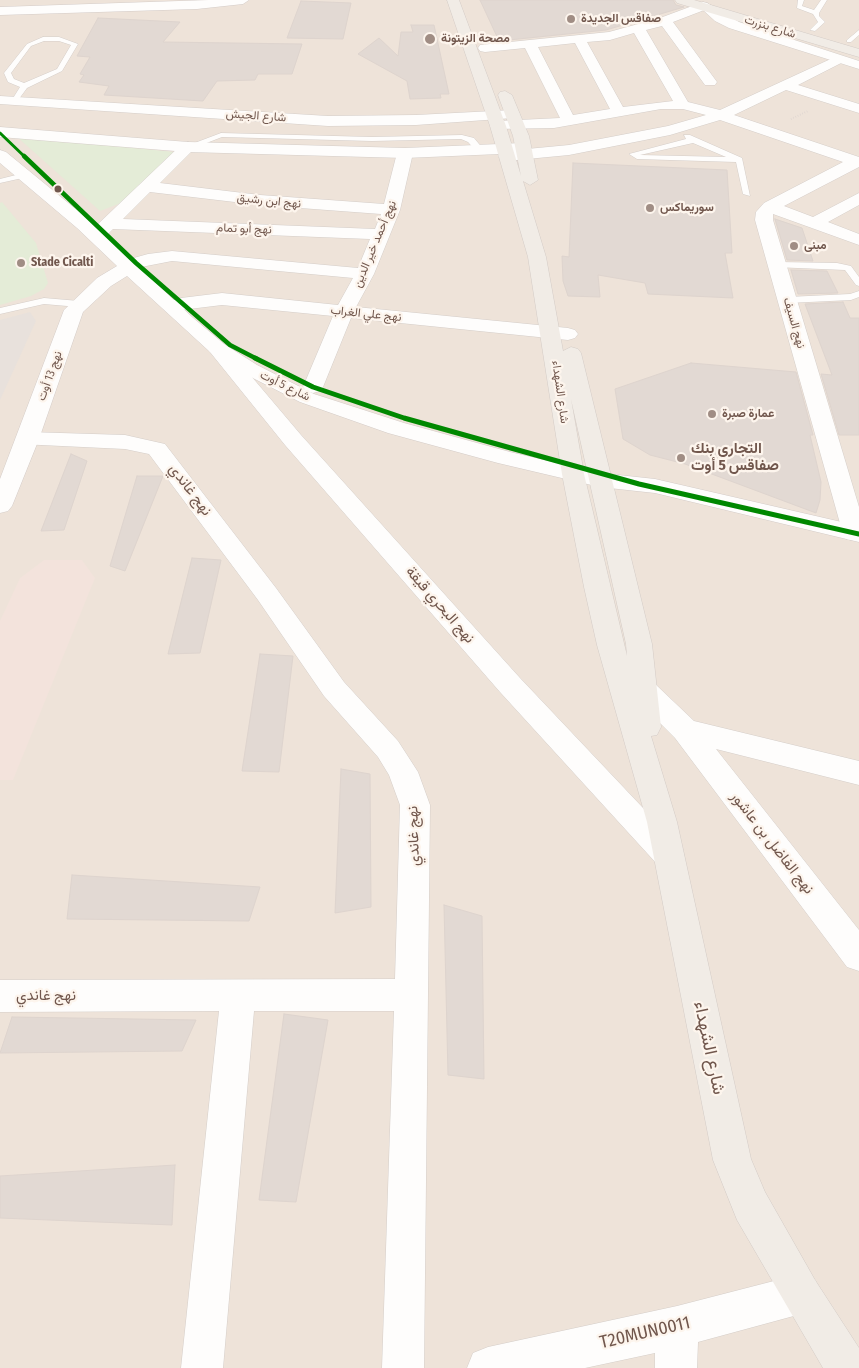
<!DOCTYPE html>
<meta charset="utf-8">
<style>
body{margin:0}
canvas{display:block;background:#f6f1eb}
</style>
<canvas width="859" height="1368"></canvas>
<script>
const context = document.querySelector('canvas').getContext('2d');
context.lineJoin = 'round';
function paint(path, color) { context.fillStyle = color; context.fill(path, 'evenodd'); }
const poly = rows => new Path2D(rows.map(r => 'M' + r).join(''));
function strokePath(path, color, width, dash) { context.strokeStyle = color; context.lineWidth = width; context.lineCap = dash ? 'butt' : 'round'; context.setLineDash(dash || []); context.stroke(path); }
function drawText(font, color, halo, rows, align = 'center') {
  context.font = font + ' "Fira Sans Condensed",Vazirmatn,sans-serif'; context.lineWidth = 4.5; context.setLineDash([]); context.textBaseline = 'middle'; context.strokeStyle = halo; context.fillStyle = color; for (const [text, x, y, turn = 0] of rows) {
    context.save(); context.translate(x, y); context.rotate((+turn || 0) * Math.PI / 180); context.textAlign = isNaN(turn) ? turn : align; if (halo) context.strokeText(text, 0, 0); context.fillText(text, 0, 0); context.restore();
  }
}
const residential = poly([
 [0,0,859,0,859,1368,0,1368]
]);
const commercial = poly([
 [44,560,82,560,95,578,13,780,0,780,0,621,20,578]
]);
const industrial = poly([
 [30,312,36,321,0,400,0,320]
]);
const green = poly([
 [16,136,174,152,121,203,100,211],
 [2,202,36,243,48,283,44,289,31,296,0,305,0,203]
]);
const building = poly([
 [480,0,673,0,676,5,684,7,606,30,499,41,480,0],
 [301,1,351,3,343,39,287,38,301,1],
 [98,18,180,22,163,42,302,44,292,74,258,74,255,80,217,81,203,101,104,95,109,86,79,82,84,75,80,74,90,57,77,56,98,18],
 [411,25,434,25,449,94,440,94,441,98,410,99,407,81,358,54,379,38,398,56,401,32,413,32,411,25],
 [573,163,727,170,732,253,725,253,733,298,648,294,645,283,598,275,600,297,568,296,563,281,562,256,569,257,573,163],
 [775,219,802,228,813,261,787,260,775,219],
 [791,270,827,271,838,293,798,294,791,270],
 [843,302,850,318,859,318,859,435,839,435,821,374,832,375,805,304,843,302],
 [691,363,796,372,813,435,810,435,821,482,820,500,816,513,685,464,650,455,623,439,615,389,691,363],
 [71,454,87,461,64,530,41,531,71,454],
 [137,476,163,476,125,571,110,566,137,476],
 [192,558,221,560,200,653,168,654,192,558],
 [260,654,293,656,279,772,242,771,260,654],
 [341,769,370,774,371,907,335,913,341,769],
 [72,875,260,887,249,921,67,919,72,875],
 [444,905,482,916,484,1079,448,1075,444,905],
 [284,1014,328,1020,296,1202,259,1200,284,1014],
 [12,1017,196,1020,182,1051,0,1053,12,1017],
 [175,1165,172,1225,0,1218,0,1176,175,1165]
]);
const path = poly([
 [791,119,808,111]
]);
const service = poly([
 [798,0,804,0,802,6,814,10,821,0,827,0,819,13,819,16,825,22,815,31,810,30,818,22,813,14,797,8,798,0],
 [859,30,859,35,851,42,847,42,847,40,859,30],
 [43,37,59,37,78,44,62,71,27,88,16,103,10,103,20,87,8,82,4,73,27,44,43,37],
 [44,41,59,41,71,45,57,69,24,83,14,79,11,73,31,46,44,41],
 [221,133,372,137,462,135,474,138,484,150,477,152,468,142,461,139,372,141,222,137,191,149,184,147,221,133],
 [684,135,690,135,742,158,750,196,743,194,736,162,637,159,629,154,686,139,684,135],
 [693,143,726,157,640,155,693,143],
 [24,173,27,173,27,177,0,183,0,179,24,173],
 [777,262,837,263,851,266,859,277,859,286,856,285,845,270,774,267,774,263,777,262],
 [859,291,859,297,851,300,788,303,783,300,788,297,850,294,859,291],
 [44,298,79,301,84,304,79,307,44,304,0,314,0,308,44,298]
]);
const minor = poly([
 [703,2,707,3,709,6,707,9,673,22,717,82,715,85,705,85,662,26,646,30,688,102,720,110,835,57,840,56,847,60,798,85,859,104,859,113,786,90,734,115,859,157,859,167,784,206,813,217,859,193,859,205,828,222,859,234,859,245,773,214,773,220,859,507,859,541,846,539,843,534,755,220,756,212,764,203,843,162,720,120,670,135,569,155,506,161,498,156,506,151,569,145,668,126,706,115,683,109,661,109,554,128,493,129,490,126,493,123,498,121,560,118,525,48,485,52,480,51,478,48,480,45,609,32,660,18,703,2],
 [634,33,673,101,623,107,587,42,610,40,634,33],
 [575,43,610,109,573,115,538,47,575,43],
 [188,142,196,147,160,183,260,195,384,204,397,153,399,150,411,150,413,153,400,210,374,274,356,307,568,328,575,330,578,334,575,338,568,340,351,318,323,387,320,391,313,393,306,391,303,387,333,316,222,305,181,310,174,308,171,304,174,300,181,298,222,293,338,305,353,278,172,261,136,268,130,267,127,263,130,259,148,254,172,251,358,268,370,239,113,229,108,234,96,234,93,230,96,226,182,144,188,142],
 [150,192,260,205,381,214,375,229,123,219,150,192],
 [28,432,125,435,165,444,276,588,344,682,398,741,418,772,430,805,424,1368,382,1368,394,1011,254,1011,223,1368,181,1368,219,1011,0,1012,0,980,395,979,400,805,389,775,378,757,324,696,258,600,149,454,125,449,20,444,17,439,20,434,28,432],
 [643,679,653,682,694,721,859,761,859,785,716,749,859,930,859,971,847,967,675,738,633,696,629,689,633,682,643,679],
 [801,1274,815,1280,821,1294,815,1308,801,1314,698,1342,697,1368,655,1368,655,1353,585,1368,467,1368,473,1353,488,1347,677,1306,801,1274]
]);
const tertiary = poly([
 [707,3,739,22,859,61,859,69,729,28,715,21,703,10,701,7,707,3],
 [0,96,328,116,416,115,513,110,520,114,513,118,416,125,328,126,0,104,0,96],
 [0,127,188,142,405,148,523,143,531,148,523,153,405,158,188,152,0,137,0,127],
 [217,342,224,344,301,435,520,678,679,846,684,855,679,864,668,868,657,864,500,692,285,445,210,352,207,348,210,344,217,342]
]);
const secondary = poly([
 [209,0,249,0,243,4,197,9,0,15,0,7,209,0],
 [0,150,6,152,89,220,192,317,224,344,257,365,314,394,404,423,510,452,600,473,655,479,859,526,859,542,655,493,600,487,498,463,388,433,300,402,243,373,210,352,127,276,111,286,83,312,39,439,12,506,8,511,0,513,0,479,64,310,97,278,117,266,77,228,0,163,0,150]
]);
const primary = poly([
 [447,0,459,0,506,126,521,176,513,136,498,95,500,92,505,91,512,95,529,136,538,180,530,185,523,181,546,257,563,351,571,347,578,349,581,353,652,644,661,727,657,735,651,736,677,822,751,1159,765,1192,815,1280,859,1348,859,1368,823,1368,737,1220,713,1160,647,822,597,645,584,587,562,474,528,257,490,126,447,0],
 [571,399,626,644,627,656,584,474,571,399],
 [675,0,694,0,859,49,859,57,677,3,675,0]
]);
const bus1Far2 = poly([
 [0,133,26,158]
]);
const bus1Far1 = poly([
 [24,156,136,263,230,345,257,359]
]);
const bus1 = poly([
 [255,358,313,387,404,418,639,484,859,534]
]);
const markers = [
 [571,19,5,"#a08d84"],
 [430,39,6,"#a08d84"],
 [58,189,4.5,"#71574d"],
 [650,208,5,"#a08d84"],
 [794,246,5,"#a08d84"],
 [21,263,5,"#a08d84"],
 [712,414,5,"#a08d84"],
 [681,458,5,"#a08d84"]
];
const farPoinames = [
 ["صفاقس الجديدة",581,19],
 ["مصحة الزيتونة",441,39],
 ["سوريماكس",660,208],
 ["مبنى",804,246],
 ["Stade Cicalti",31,263],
 ["عمارة صبرة",722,414]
];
const farStreetnames = [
 ["شارع بنزرت",770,27,17],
 ["شارع الجيش",256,116,4],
 ["نهج ابن رشيق",269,201,6],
 ["نهج أبو تمام",244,229,2],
 ["نهج أحمد خير الدين",375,244,-67],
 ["نهج علي الغراب",366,314,6],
 ["نهج السيف",794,323,74],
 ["نهج 13 أوت",50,376,-70],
 ["شارع 5 أوت",285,386,26],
 ["شارع الشهداء",560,392,82]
];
const poiNames = [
 ["التجاري بنك",691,449],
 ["صفاقس 5 أوت",691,466]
];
const streetNames = [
 ["نهج غاندي",190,490,53],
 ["نهج البحري قيقة",440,605,49],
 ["نهج غاندي",414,836,-92],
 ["نهج الفاضل بن عاشور",772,843,52],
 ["نهج غاندي",46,996]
];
const nearStreetnames = [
 ["شارع الشهداء",709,1048,78],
 ["T20MUN0011",645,1333,-13]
];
paint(residential, '#eee3d9');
paint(commercial, '#f3e3dc');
paint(industrial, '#e8e1dc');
paint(green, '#e4ecd7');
paint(building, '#e2d9d3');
strokePath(building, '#ded4ce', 1);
strokePath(service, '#d5cec9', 1);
strokePath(minor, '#d5cec9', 1);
strokePath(tertiary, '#d5cec9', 1);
strokePath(secondary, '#d4ccc8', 1);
strokePath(primary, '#d4ccc7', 1);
strokePath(path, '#d9d1ce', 2, [0.5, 2]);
paint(service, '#fefdfc');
paint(minor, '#fefdfc');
paint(tertiary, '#fefdfc');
paint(secondary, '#fefdfc');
paint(primary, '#f1ece6');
strokePath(bus1Far2, '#080', 3);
strokePath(bus1Far1, '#080', 4.5);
strokePath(bus1, '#080', 5);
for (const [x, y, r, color] of markers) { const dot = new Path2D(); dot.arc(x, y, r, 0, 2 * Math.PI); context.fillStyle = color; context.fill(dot); strokePath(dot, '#fdf5ed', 2); }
drawText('bold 12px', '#71574d', '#fdf5ed', farPoinames, 'left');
drawText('12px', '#71574d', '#fdf5ed', farStreetnames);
drawText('bold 15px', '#71574d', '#fdf5ed', poiNames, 'left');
drawText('15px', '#71574d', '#fdf5ed', streetNames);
drawText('18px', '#71574d', '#fdf5ed', nearStreetnames);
</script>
